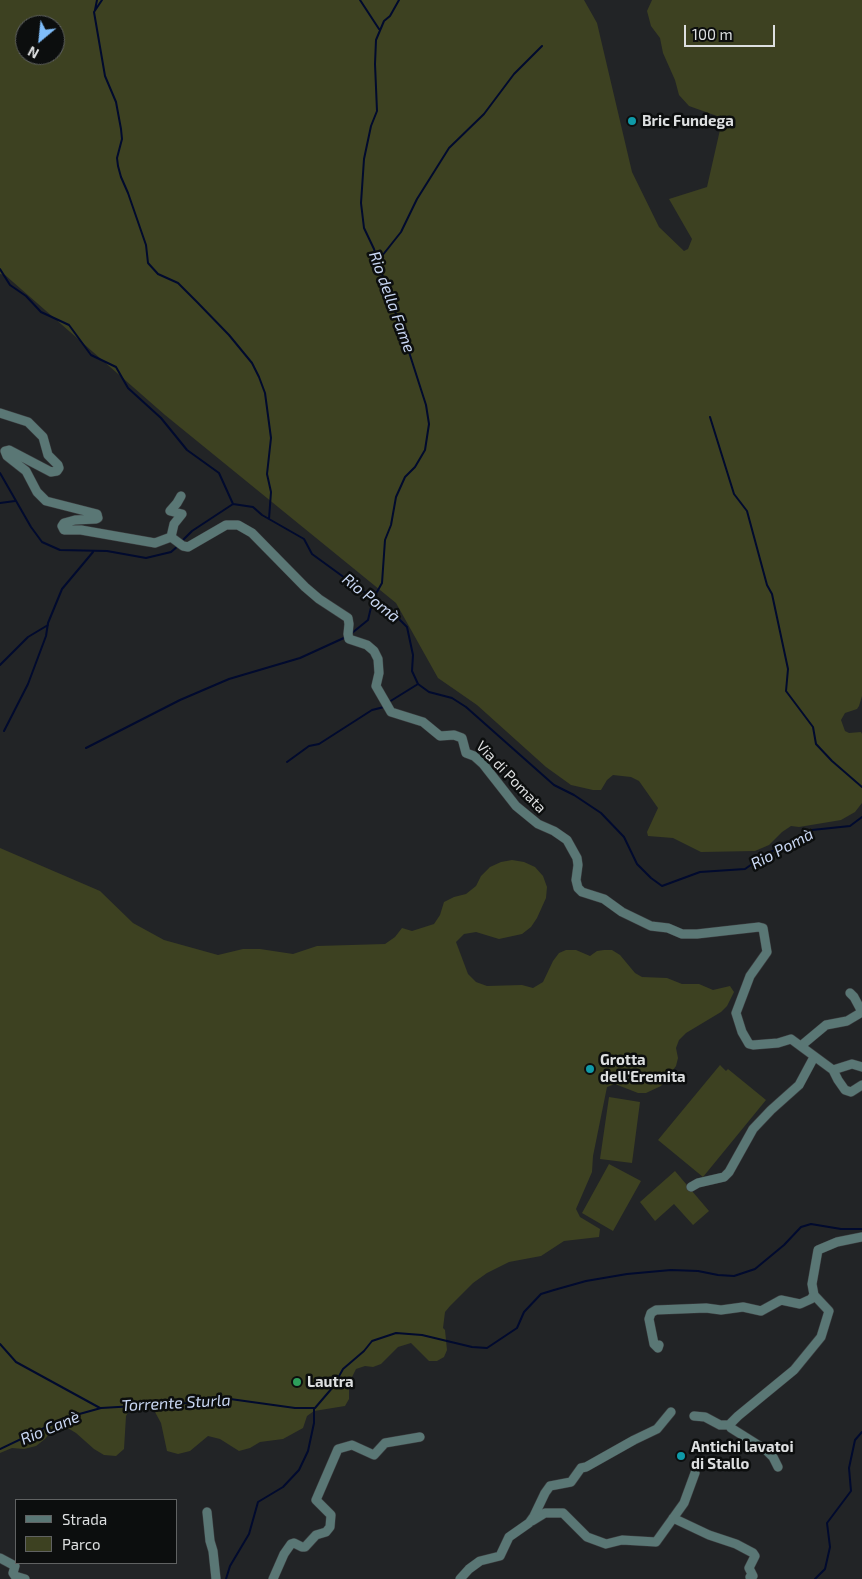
<!DOCTYPE html>
<meta charset="utf-8">
<style>
body{margin:0}
#map{position:relative;width:862px;height:1579px;overflow:hidden;background:#222426;font-family:"Exo 2",sans-serif}
canvas{display:block}
.legend{position:absolute;left:15px;top:1499px;width:162px;height:65px;box-sizing:border-box;background:#0c0e0e;border:1px solid #606262;margin:0;padding:6px 9px;list-style:none;font-size:15px;color:#dddfe0}
.legend li{display:flex;align-items:center;gap:10px;height:25px}
.legend b{width:25px;border:1px solid #606262}
.north{position:absolute;left:15px;top:15px;width:50px;height:50px;box-sizing:border-box;background:#0c0e0e;border:1px solid #606262;border-radius:50%;rotate:208deg;font-size:14px;font-weight:700;line-height:20px;text-align:center;color:#dddfe0}
.north::after{content:'';display:block;margin:auto;width:18px;height:22px;background:#7fbdfa;clip-path:polygon(50% 0,100% 100%,50% 72%,0 100%)}
.scale{position:absolute;left:684px;top:25px;width:91px;height:22px;box-sizing:border-box;border:2px solid #dddfe0;border-top:0;padding-left:6px;font-size:15px;line-height:18px;white-space:nowrap;color:#dddfe0;-webkit-text-stroke:4px #0c0e0e;paint-order:stroke}
</style>
<div id="map">
<canvas width="862" height="1579"></canvas>
<ul class="legend">
<li><b style="height:6px;background:#5a7775"></b>Strada</li>
<li><b style="height:14px;background:#3d4121"></b>Parco</li>
</ul>
<div class="north">N</div>
<div class="scale">100 m</div>
</div>
<script>
const context = document.querySelector('canvas').getContext('2d');
context.lineJoin = 'round';
function paint(path, color) { context.fillStyle = color; context.fill(path, 'evenodd'); }
const poly = rows => new Path2D(rows.map(r => 'M' + r).join(''));
function strokePath(path, color, width, dash) { context.strokeStyle = color; context.lineWidth = width; context.lineCap = dash ? 'butt' : 'round'; context.setLineDash(dash || []); context.stroke(path); }
function drawText(font, color, halo, rows, align = 'center') {
  context.font = font + ' "Exo 2",sans-serif'; context.lineWidth = 5; context.setLineDash([]); context.textBaseline = 'middle'; context.strokeStyle = halo; context.fillStyle = color; for (const [text, x, y, turn = 0] of rows) {
    context.save(); context.translate(x, y); context.rotate((+turn || 0) * Math.PI / 180); context.textAlign = isNaN(turn) ? turn : align; if (halo) context.strokeText(text, 0, 0); context.fillText(text, 0, 0); context.restore();
  }
}
const green = poly([
 [0,0,584,0,597,23,632,172,659,227,684,251,688,249,692,239,669,199,707,187,722,121,717,116,689,106,679,95,675,80,663,53,660,38,651,26,647,11,652,0,862,0,862,696,859,706,857,709,845,713,841,720,845,731,849,733,861,732,862,734,862,803,855,812,841,820,799,827,791,826,782,832,769,845,755,851,701,852,673,838,648,836,647,832,658,808,639,781,631,777,613,775,607,780,601,790,593,790,571,785,546,767,477,705,438,678,396,603,165,415,5,275,0,274],
 [25,25,55,25,55,55,25,55],
 [0,848,100,891,133,923,164,940,218,955,243,949,260,949,293,954,317,946,385,944,395,937,402,928,412,931,434,924,440,915,444,902,454,897,466,894,476,886,481,876,490,867,501,862,512,860,524,862,535,867,543,876,547,887,546,898,537,918,531,927,522,934,499,939,476,932,464,934,456,942,468,974,476,982,487,986,522,985,533,988,543,982,553,961,559,953,566,950,576,950,590,956,597,951,604,950,612,950,620,955,635,973,642,977,667,978,682,984,699,984,713,990,730,986,734,992,727,1006,721,1012,686,1033,679,1040,676,1048,678,1058,676,1066,661,1086,646,1093,638,1093,615,1084,607,1087,593,1156,592,1172,576,1209,580,1217,600,1229,599,1237,564,1241,541,1256,509,1262,487,1273,473,1283,450,1306,445,1312,443,1328,445,1330,447,1350,444,1357,437,1361,429,1361,411,1343,398,1347,381,1364,373,1367,365,1366,356,1369,349,1383,349,1399,345,1406,314,1411,307,1416,303,1428,283,1439,260,1442,250,1448,239,1451,220,1439,208,1436,190,1451,178,1454,167,1451,161,1423,155,1412,144,1407,132,1406,126,1416,124,1449,116,1456,104,1455,94,1449,76,1433,66,1427,54,1428,45,1439,36,1446,24,1449,12,1448,0,1453],
 [720,1065,726,1071,728,1069,766,1100,703,1177,658,1140],
 [609,1097,640,1102,632,1163,600,1159],
 [609,1164,641,1181,613,1231,582,1213],
 [675,1171,709,1211,693,1225,674,1204,655,1221,640,1202]
]);
const stream = poly([
 [102,0,94,12,105,76,116,102,121,129,122,139,117,158,118,166,121,177,128,193,146,245,148,263,158,274,178,283,197,302,229,335,252,363,259,377,265,393,271,438,267,474,271,492,269,519],
 [360,0,379,29],
 [95,10,97,0],
 [378,261,401,232,417,199,449,148,484,114,514,74,542,46],
 [0,269,10,285,26,296,41,312,69,325,91,355,116,367,128,388,161,418,187,450,219,473,233,504],
 [710,417,734,494,747,511,767,585,772,594,788,669,786,691,813,727,816,744,832,761,862,787],
 [0,473,31,527,42,542,60,550,107,551,146,558,171,552,178,546],
 [0,503,15,501],
 [181,542,192,531,233,504,253,507,262,515,304,539,312,554,393,613,407,627,413,655,412,671,418,684,429,692,452,698,466,707,554,785,574,795,601,813,624,837,637,864,651,878,662,886,700,872,745,869,768,853,793,842,812,830,850,826,862,817],
 [352,633,368,620,373,599,382,583,385,540,391,525,396,497,405,477,415,467,425,450,429,424,426,405,409,352,409,344,402,325,393,308,374,249,364,228,361,203,364,159,371,126,377,111,375,64,376,40,384,21,390,16,399,0],
 [0,665,28,637,48,625],
 [389,702,418,684],
 [4,731,28,684,46,636,48,623,62,589,93,552],
 [86,748,180,700,229,679,300,658,346,637],
 [287,762,309,746,319,744,372,710,384,707],
 [0,1344,16,1362,100,1408],
 [0,1449,65,1418,101,1408,187,1403,223,1398,295,1408,315,1408,333,1387,343,1369,364,1351,372,1341,396,1333,422,1335,472,1347,487,1348,517,1328,524,1312,541,1294,554,1290,586,1281,627,1274,671,1270,698,1271,718,1275,734,1276,755,1269,784,1245,801,1227,811,1224,841,1229,862,1229],
 [226,1579,230,1566,249,1534,258,1502,283,1487,299,1470,308,1451,314,1423,314,1409],
 [815,1579,825,1569,830,1547,827,1523,851,1491,849,1468,855,1440,862,1432]
]);
const minor = poly([
 [0,413,28,422,43,437,48,455,58,465,59,468,57,471,51,472,9,450,5,451,7,456,26,471,37,492,46,501,97,514,98,518,96,519,75,520,64,523,62,526,64,530,81,530,155,543,171,537],
 [171,537,183,546,188,547,226,525,238,525,252,533,305,587,319,599,348,618,349,624,348,634,349,639,367,645,374,651,378,659,379,673,376,686,391,712,423,722,440,736,454,735,462,738,466,753,474,756,483,764,516,806,538,824,554,831,567,840,577,858,578,865,576,880,578,888,582,892,604,899,622,912,651,926,668,928,682,934,697,934,759,927,763,928,767,952,750,976,736,1013,742,1032,749,1044,753,1045,778,1043,791,1039,833,1070,852,1064,862,1067],
 [171,537,174,524,182,514,170,511,177,503,181,496],
 [802,1045,826,1025,847,1021,862,1012,854,997,850,993],
 [833,1070,838,1080,845,1090,851,1092,862,1085],
 [691,1187,698,1183,724,1177,729,1172,753,1129,771,1110,799,1085,814,1057],
 [659,1345,658,1348,654,1344,649,1319,651,1313,656,1310,706,1308,721,1310,743,1307,761,1311,781,1300,800,1304,811,1299,814,1295],
 [694,1416,705,1417,720,1425,729,1425,738,1416,794,1370,821,1337,829,1311,814,1295,812,1284,818,1250,837,1242,862,1237],
 [729,1425,731,1428,766,1450,773,1457,778,1467],
 [207,1512,210,1541,213,1551,216,1579],
 [673,1518,709,1535,736,1544,753,1553,755,1556,749,1568,753,1576,750,1577],
 [532,1521,545,1513,563,1513,587,1537,606,1544,622,1540,656,1542,684,1503,695,1473],
 [0,1558,15,1566,13,1573,15,1576,25,1579],
 [273,1579,284,1554,291,1544,294,1543,302,1547,305,1547,316,1535,326,1532,330,1527,331,1515,316,1500,338,1449,352,1445,374,1455,385,1443,420,1437],
 [460,1579,469,1569,480,1561,500,1556,509,1537,529,1523,534,1516,545,1493,550,1486,571,1482,581,1468,586,1467,634,1440,657,1429,671,1412]
]);
const markers = [
 [632,121,5,"#0f9aa8"],
 [590,1069,5,"#0f9aa8"],
 [297,1382,5,"#2e9e5b"],
 [681,1456,5,"#0f9aa8"]
];
const poiNames = [
 ["Bric Fundega",642,121],
 ["Grotta",600,1060],
 ["dell'Eremita",600,1077],
 ["Lautra",307,1382],
 ["Antichi lavatoi",691,1447],
 ["di Stallo",691,1464]
];
const streetNames = [
 ["Via di Pomata",511,777,46]
];
const waterNames = [
 ["Rio della Fame",392,302,70],
 ["Rio Pomà",371,598,38],
 ["Rio Pomà",782,849,-28],
 ["Torrente Sturla",176,1403,-3],
 ["Rio Canè",50,1428,-23]
];
paint(green, '#3d4121');
strokePath(stream, '#010a2e', 2);
strokePath(minor, '#3c3e40', 10);
strokePath(minor, '#5a7775', 9);
for (const [x, y, r, color] of markers) { const dot = new Path2D(); dot.arc(x, y, r, 0, 2 * Math.PI); context.fillStyle = color; context.fill(dot); strokePath(dot, '#0c0e0e', 2); }
drawText('bold 15px', '#dddfe0', '#0c0e0e', poiNames, 'left');
drawText('15px', '#dddfe0', '#0c0e0e', streetNames);
drawText('italic 16px', '#c9d7f3', '#0c0e0e', waterNames);
</script>
